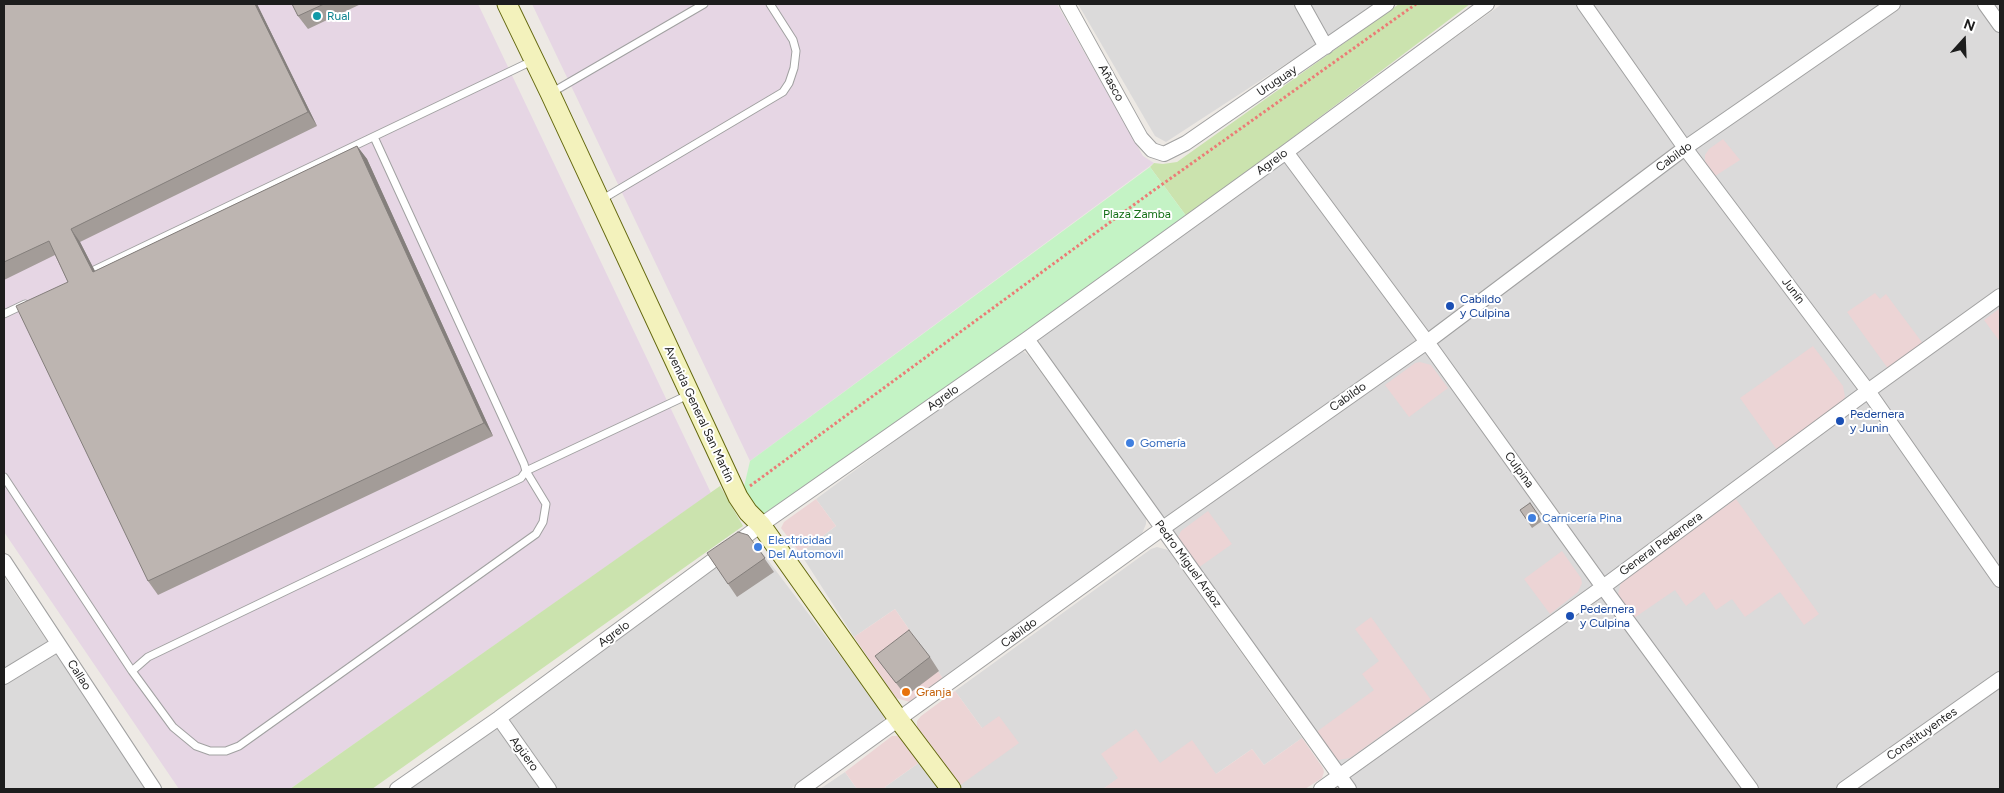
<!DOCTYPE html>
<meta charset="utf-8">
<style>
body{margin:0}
#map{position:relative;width:2004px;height:793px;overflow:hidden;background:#ede9e4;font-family:Figtree,sans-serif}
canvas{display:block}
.frame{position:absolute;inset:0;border:5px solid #1d1d1d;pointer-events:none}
.north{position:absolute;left:1939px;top:15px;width:50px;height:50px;-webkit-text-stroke:4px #fff;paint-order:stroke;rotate:20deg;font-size:14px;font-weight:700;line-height:20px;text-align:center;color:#1d1d1d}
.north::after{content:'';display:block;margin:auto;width:18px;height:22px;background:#1d1d1d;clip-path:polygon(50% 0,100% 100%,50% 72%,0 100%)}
</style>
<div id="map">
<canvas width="2004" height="793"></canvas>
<div class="frame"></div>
<div class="north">N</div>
</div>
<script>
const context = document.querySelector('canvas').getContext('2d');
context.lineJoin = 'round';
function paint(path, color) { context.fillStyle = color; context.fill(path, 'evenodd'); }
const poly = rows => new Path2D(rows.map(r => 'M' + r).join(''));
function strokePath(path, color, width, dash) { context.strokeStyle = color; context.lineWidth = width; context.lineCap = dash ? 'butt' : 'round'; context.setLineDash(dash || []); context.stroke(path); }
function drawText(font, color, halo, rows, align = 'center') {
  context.font = font + ' Figtree,sans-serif'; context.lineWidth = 4; context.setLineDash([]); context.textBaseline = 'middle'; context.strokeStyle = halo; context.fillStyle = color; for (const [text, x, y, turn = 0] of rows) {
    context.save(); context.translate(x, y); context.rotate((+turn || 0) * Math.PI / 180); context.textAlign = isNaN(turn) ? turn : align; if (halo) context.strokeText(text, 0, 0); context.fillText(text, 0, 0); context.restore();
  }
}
const residential = poly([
 [1078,4,1378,4,1166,142,1155,136],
 [1502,4,2000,4,2000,789,1355,789,1040,344,1039,338,1043,333],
 [1017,351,1023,351,1028,355,1146,517,1146,524,1141,536,944,680,895,609,854,637,800,553,836,526,816,499],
 [747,545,758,547,885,715,882,725,790,789,404,789],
 [1157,547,1168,550,1302,738,1264,765,1252,749,1216,774,1160,763,1118,779,1103,789,961,789,959,786,982,728,955,691,1151,549],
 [4,577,43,635,147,789,4,789],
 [920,762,938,789,886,789,885,787],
 [845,772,857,789,820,789]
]);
const commercial = poly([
 [1723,139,1740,160,1712,178,1705,167,1705,155,1709,149],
 [1875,293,1880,299,1886,294,1924,345,1889,370,1847,312],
 [2000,308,2000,342,1984,320],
 [1813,346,1843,386,1845,397,1838,408,1777,450,1740,398],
 [1420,362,1431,365,1448,388,1409,417,1385,385,1415,363],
 [816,499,836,526,800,553,781,528,784,522],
 [1736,499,1819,614,1804,625,1780,592,1745,617,1732,599,1716,610,1704,592,1686,606,1675,590,1634,618,1618,595,1621,581],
 [1208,511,1232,544,1198,568,1178,537,1181,531],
 [1562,551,1581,578,1582,583,1578,592,1550,614,1524,579],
 [895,609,944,680,910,702,896,698,854,637],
 [1371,617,1431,700,1350,758,1338,760,1332,756,1315,733,1374,690,1362,674,1379,661,1355,629],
 [955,691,982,728,999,716,1019,743,959,786,917,727,917,721,921,716],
 [1136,729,1160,763,1192,740,1216,774,1252,749,1264,765,1302,738,1323,768,1324,772,1322,778,1305,789,1103,789,1118,778,1101,754],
 [892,736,899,736,904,741,920,762,885,787,886,789,857,789,845,772]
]);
const industrial = poly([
 [4,4,478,4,711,493,290,789,179,789,4,532],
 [532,4,1057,4,1143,156,1154,163,750,461]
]);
const grass = poly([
 [1399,4,1470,4,1187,217,1150,167,1154,163,1163,164,1177,162],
 [720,486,743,526,372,789,290,789]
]);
const park = poly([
 [1150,167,1187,217,774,513,766,516,758,513,743,491,750,461]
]);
const path = poly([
 [750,486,1150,193,1416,4]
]);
const lane = poly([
 [551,93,704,4],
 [601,200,783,92,789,83,794,68,796,51,793,40,770,4],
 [86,274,532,61],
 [4,314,25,304],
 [4,477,132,671,173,727,196,746,210,751,226,751,239,746,536,534,543,522,546,504,526,471,688,395],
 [132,671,148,657,521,478,526,471,524,464,374,137]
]);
const street = poly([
 [1067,4,1141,138,1152,150,1164,154,1186,143,1387,4],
 [1302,4,1326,47],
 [1584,4,1685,148,1868,391,2000,580],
 [1985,4,2000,25],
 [1286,152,1427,342,1603,587,1751,789],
 [1027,339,1349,789],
 [4,561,154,789],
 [4,677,58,644],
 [499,718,549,789],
 [397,789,499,718,761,525,1027,339,1286,152,1487,4],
 [802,789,1163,528,1427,342,1685,148,1893,4],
 [1321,789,1603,587,1868,391,2000,296],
 [1844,789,2000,679]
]);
const secondary = poly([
 [507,4,550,93,738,497,748,512,761,525,899,720,951,789]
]);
const wall = poly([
 [4,4,257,4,317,126,80,242,95,271,357,146,367,159,493,436,158,595,148,581,68,282,55,255,4,280],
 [292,4,361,4,308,29,298,16],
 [1530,503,1542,521,1532,528,1520,510],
 [748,535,774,572,737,597,707,553],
 [875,656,930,657,939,671,906,696]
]);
const shadedWall = poly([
 [255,4,257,4,317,126,308,112],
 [357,146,367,159,493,436,484,423],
 [71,229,80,242,102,285,93,272]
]);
const building = poly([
 [4,4,255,4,308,112,71,229,93,272,357,146,484,423,148,581,16,306,68,282,49,241,4,262,4,4],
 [292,4,324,4,298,16,292,4],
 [1530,503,1539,516,1529,523,1520,510,1530,503],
 [738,532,748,535,765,558,728,584,707,553,738,532],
 [909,630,930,657,896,683,875,656,909,630]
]);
const markers = [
 [317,16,5,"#0f9aa8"],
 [1450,306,5,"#1a4fb4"],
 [1840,421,5,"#1a4fb4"],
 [1130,443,5,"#3f7fe0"],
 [1532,518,5,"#3f7fe0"],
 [758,547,5,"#3f7fe0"],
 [1570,616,5,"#1a4fb4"],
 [906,692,5,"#e8710a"]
];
const cultureNames = [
 ["Rual",327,16]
];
const streetNames = [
 ["Uruguay",1277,81,-34],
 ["Añasco",1111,83,61],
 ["Cabildo",1674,157,-36],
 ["Agrelo",1272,162,-36],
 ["Junín",1793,291,53],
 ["Cabildo",1348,397,-35],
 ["Agrelo",943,398,-35],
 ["Avenida General San Martín",699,414,65],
 ["Culpina",1519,470,54],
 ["General Pedernera",1661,544,-36],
 ["Pedro Miguel Aráoz",1188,564,54],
 ["Cabildo",1019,633,-36],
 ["Agrelo",614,634,-36],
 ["Callao",79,675,57],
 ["Constituyentes",1922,734,-35],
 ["Agüero",524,754,54]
];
const parkNames = [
 ["Plaza Zamba",1137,214]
];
const transitNames = [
 ["Cabildo",1460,299],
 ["y Culpina",1460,313],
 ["Pedernera",1850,414],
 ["y Junin",1850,428],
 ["Pedernera",1580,609],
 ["y Culpina",1580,623]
];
const shopNames = [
 ["Gomería",1140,443],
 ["Carnicería Pina",1542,518],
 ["Electricidad",768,540],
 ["Del Automovil",768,554]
];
const foodNames = [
 ["Granja",916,692]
];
paint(residential, '#dbdada');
paint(commercial, '#ecd4d5');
paint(industrial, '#e6d6e4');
paint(grass, '#cbe3ae');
paint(park, '#c4f3c5');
strokePath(lane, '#a1a1a1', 9);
strokePath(street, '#a1a1a1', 16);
strokePath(secondary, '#64680f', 21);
strokePath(path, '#eb7c76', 3, [2.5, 2.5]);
strokePath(lane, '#fff', 7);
strokePath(street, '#fff', 14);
strokePath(secondary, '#f3f2bc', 19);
paint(wall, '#a39c98');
paint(shadedWall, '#847f7c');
paint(building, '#bdb5b1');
strokePath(building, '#847f7c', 1);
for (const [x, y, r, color] of markers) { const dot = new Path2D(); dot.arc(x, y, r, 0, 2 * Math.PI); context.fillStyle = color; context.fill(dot); strokePath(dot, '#fff', 2); }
drawText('12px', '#0d838f', '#fff', cultureNames, 'left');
drawText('12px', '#1d1d1d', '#fff', streetNames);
drawText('12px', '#167018', '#fff', parkNames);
drawText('12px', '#164399', '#fff', transitNames, 'left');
drawText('12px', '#366cbe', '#fff', shopNames, 'left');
drawText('12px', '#c56008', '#fff', foodNames, 'left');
</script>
